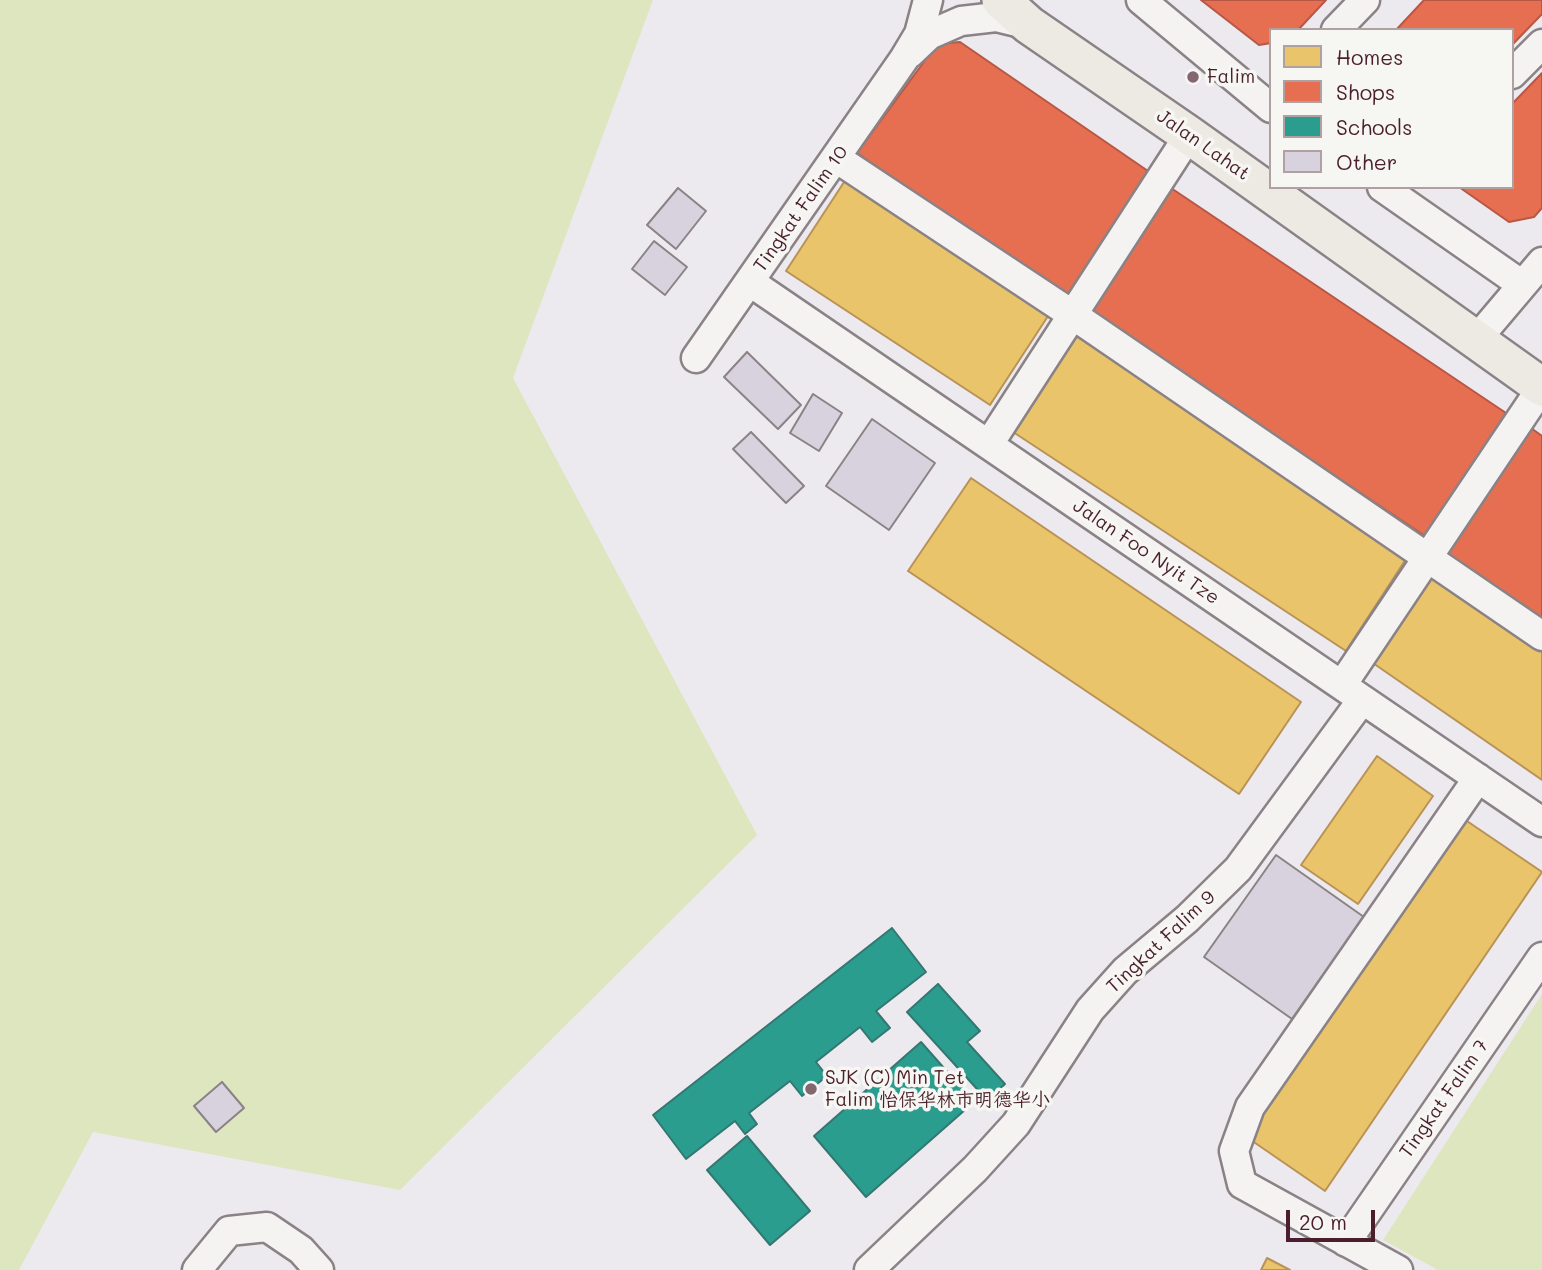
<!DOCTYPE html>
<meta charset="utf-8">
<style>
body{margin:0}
#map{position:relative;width:1542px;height:1270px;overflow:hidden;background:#eceaef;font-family:Mali,sans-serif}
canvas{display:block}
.legend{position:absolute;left:1269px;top:28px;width:245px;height:161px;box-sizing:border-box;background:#f6f6f2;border:2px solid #b1a0a2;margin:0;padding:9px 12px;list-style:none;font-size:21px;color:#4a1f2b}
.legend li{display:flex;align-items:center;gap:14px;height:35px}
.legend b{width:35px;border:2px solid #b1a0a2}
.scale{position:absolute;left:1286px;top:1210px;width:89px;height:32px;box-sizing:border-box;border:4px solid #4a1f2b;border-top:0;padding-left:9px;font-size:21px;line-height:24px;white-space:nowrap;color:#4a1f2b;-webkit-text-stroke:5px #f6f6f2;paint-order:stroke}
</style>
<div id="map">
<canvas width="1542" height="1270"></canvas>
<ul class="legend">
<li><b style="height:19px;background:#e9c46a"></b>Homes</li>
<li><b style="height:19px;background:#e76f51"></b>Shops</li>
<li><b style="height:19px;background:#2a9d8f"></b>Schools</li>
<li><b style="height:19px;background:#d7d2dd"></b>Other</li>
</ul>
<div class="scale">20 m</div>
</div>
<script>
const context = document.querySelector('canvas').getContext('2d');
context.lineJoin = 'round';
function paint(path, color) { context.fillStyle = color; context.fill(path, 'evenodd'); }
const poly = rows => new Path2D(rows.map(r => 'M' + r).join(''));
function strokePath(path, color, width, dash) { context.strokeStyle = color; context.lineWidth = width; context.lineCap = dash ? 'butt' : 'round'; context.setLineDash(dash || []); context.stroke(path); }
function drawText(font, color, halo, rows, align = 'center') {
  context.font = font + ' Mali,"LXGW WenKai TC",sans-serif'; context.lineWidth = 7; context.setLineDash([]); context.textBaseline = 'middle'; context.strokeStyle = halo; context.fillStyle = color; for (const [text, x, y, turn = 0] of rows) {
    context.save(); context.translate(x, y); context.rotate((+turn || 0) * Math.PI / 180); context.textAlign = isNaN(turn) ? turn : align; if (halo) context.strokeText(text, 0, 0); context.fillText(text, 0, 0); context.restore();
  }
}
const green = poly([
 [0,0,653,0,513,378,757,835,400,1190,93,1132,19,1270,0,1270],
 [1542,994,1542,1270,1438,1270,1383,1240]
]);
const homes = poly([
 [848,176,1052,310,990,405,786,271,848,176],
 [1070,332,1408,556,1346,651,1007,428,1070,332],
 [971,478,1301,702,1239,794,908,571,971,478],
 [1430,574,1542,651,1542,780,1370,661,1430,574],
 [1377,756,1433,796,1358,904,1301,865,1377,756],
 [1461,817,1542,872,1325,1191,1245,1136,1461,817],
 [1267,1258,1290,1270,1261,1270,1267,1258]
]);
const shops = poly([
 [1201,0,1326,0,1298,30,1271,30,1271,43,1259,45,1201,0],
 [1424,0,1542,0,1542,14,1512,45,1512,30,1396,30,1424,0],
 [960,42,1148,171,1066,297,857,153,937,44,960,42],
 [1542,73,1542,208,1534,217,1509,222,1459,187,1512,187,1512,104,1542,73],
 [1171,188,1506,413,1425,536,1088,311,1171,188],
 [1531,428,1542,436,1542,619,1445,553,1531,428]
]);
const schools = poly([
 [892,928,926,972,876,1011,890,1028,872,1042,860,1027,816,1062,827,1076,802,1096,790,1081,749,1113,757,1124,745,1134,735,1121,686,1159,653,1115,892,928],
 [938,984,980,1031,967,1042,1005,1084,987,1100,907,1012,938,984],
 [921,1042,974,1102,866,1197,814,1136,921,1042],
 [747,1136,810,1211,770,1245,707,1170,747,1136]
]);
const building = poly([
 [678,188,706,211,676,249,647,225,678,188],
 [654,241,687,267,665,295,632,269,654,241],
 [747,352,801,405,778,429,724,377,747,352],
 [813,394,842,413,819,451,790,433,813,394],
 [872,419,935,463,889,530,826,486,872,419],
 [751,432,804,486,786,503,733,449,751,432],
 [1276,855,1364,917,1292,1019,1204,957,1276,855],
 [222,1082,244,1108,216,1132,194,1106,222,1082]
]);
const minor = poly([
 [1141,0,1271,108],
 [1336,30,1365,0],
 [910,53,929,35,961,21,996,17,1029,25],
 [1512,74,1542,44],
 [836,158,1073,315,1542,636],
 [1382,187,1521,284],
 [750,282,1542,822],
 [1476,340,1542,262],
 [696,358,904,59,919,34,928,0],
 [989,444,1189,135],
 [1342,685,1542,387],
 [1346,1242,1542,957],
 [197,1270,229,1231,267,1227,301,1250,319,1270],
 [869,1270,975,1169,1016,1124,1090,1010,1125,971,1187,919,1238,869,1362,700],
 [1398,1270,1242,1184,1234,1151,1250,1107,1478,778]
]);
const major = poly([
 [1001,0,1029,25,1189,135,1542,387]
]);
const markers = [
 [1193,77,7,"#836670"],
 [811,1089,7,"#836670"]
];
const poiNames = [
 ["Falim",1207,77],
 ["SJK (C) Min Tet",825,1078],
 ["Falim 怡保华林市明德华小",825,1100]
];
const streetNames = [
 ["Jalan Lahat",1203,145,35],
 ["Tingkat Falim 10",801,209,-55],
 ["Jalan Foo Nyit Tze",1146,552,34],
 ["Tingkat Falim 9",1161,942,-43],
 ["Tingkat Falim 7",1444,1099,-55]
];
paint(green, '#dde6bf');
paint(homes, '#e9c46a');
strokePath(homes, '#b99257', 2);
paint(shops, '#e76f51');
strokePath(shops, '#b85746', 2);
paint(schools, '#2a9d8f');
strokePath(schools, '#347771', 2);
paint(building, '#d7d2dd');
strokePath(building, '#8b8286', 2);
strokePath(minor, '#8b8286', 33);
strokePath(major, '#8b8286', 42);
strokePath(minor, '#f4f3f2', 28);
strokePath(major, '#ede9e3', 37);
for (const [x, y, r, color] of markers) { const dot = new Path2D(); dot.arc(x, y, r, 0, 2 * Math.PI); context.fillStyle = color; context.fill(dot); strokePath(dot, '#f6f6f2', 2.5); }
drawText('19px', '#4a1f2b', '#f6f6f2', poiNames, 'left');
drawText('19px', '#4a1f2b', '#f6f6f2', streetNames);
</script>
